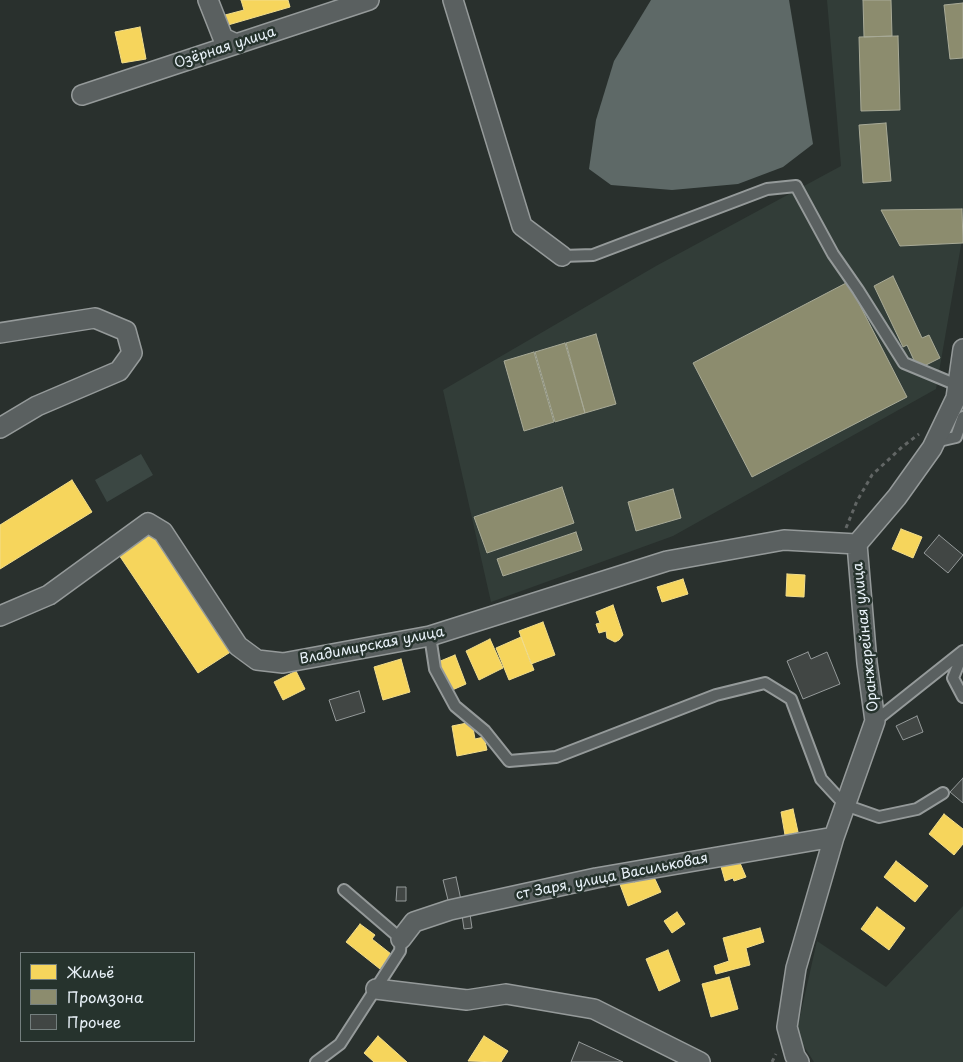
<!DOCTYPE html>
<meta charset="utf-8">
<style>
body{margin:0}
#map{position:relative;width:963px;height:1062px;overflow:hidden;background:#29302d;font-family:"Playpen Sans",sans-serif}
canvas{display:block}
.legend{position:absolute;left:20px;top:952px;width:175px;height:90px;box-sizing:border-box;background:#26332d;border:1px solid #747f7e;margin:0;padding:6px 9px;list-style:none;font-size:15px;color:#e8f1f8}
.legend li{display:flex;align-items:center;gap:10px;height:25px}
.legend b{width:25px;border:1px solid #747f7e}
</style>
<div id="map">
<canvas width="963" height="1062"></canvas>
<ul class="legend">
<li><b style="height:14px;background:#f6d55c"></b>Жильё</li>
<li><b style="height:14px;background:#8c8c6e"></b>Промзона</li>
<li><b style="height:14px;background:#414644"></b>Прочее</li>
</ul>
</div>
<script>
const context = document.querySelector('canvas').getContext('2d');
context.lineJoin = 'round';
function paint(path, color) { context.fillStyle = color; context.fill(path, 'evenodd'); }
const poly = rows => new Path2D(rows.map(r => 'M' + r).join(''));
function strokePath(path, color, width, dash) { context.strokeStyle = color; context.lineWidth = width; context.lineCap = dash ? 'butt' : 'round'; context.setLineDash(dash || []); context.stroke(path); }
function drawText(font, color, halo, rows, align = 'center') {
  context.font = font + ' "Playpen Sans",sans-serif'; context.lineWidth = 5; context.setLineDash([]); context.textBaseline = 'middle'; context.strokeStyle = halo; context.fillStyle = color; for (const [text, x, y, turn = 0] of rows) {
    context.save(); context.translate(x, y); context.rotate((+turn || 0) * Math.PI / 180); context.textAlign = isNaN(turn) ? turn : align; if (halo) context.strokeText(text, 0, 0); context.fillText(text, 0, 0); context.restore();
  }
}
const built = poly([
 [827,0,963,0,963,234,936,389,673,536,491,602,443,390,656,266,841,166],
 [963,906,963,1062,814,1062,796,1034,817,941,886,987]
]);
const green = poly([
 [141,454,153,475,107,502,95,480]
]);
const water = poly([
 [651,0,789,0,813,144,783,167,738,184,672,190,611,185,589,169,596,120,614,61]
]);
const homes = poly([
 [241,0,288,0,290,7,228,25,225,15,244,10,241,0],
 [140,27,146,59,122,63,115,32,140,27],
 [72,480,92,512,0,569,0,525,72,480],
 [151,529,232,651,198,673,117,552,151,529],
 [901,529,922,537,913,558,892,549,901,529],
 [787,574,805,575,804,597,786,596,787,574],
 [683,579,688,594,662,602,657,587,683,579],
 [613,605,623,635,619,640,615,642,607,638,606,631,599,633,596,624,600,623,596,612,613,605],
 [543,622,555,655,531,664,519,631,543,622],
 [521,637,534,670,509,680,496,648,521,637],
 [490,639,503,668,479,680,466,651,490,639],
 [455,655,466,684,450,691,438,662,455,655],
 [401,659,410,692,383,700,374,667,401,659],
 [296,671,305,689,283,700,274,682,296,671],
 [472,722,475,739,484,737,487,750,457,756,452,726,472,722],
 [793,809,798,832,785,835,781,812,793,809],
 [944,814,963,829,963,844,954,855,929,834,944,814],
 [737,856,746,877,734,881,733,878,725,881,720,863,737,856],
 [896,861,928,886,915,902,884,877,896,861],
 [630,875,634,883,653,875,661,892,628,906,618,879,630,875],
 [877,907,905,928,889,950,861,929,877,907],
 [677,912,685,924,672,933,664,921,677,912],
 [360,924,375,935,372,939,391,954,380,969,346,942,360,924],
 [760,928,764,942,746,948,750,965,716,974,714,966,729,961,723,938,760,928],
 [668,950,680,981,659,991,646,959,668,950],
 [729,977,738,1009,711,1017,702,984,729,977],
 [378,1036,407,1062,374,1062,364,1053,378,1036],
 [484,1036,508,1051,501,1062,468,1061,484,1036]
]);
const industry = poly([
 [863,0,891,0,892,36,864,37,863,0],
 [963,3,963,58,950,59,944,5,963,3],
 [898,36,900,110,861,111,859,37,898,36],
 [886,123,891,181,863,183,859,125,886,123],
 [962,209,963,243,900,246,881,210,962,209],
 [893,276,922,338,929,335,940,358,918,369,907,345,903,347,874,286,893,276],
 [848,282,907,397,752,477,693,363,848,282],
 [596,334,616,404,585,413,566,343,596,334],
 [565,343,585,413,555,422,535,352,565,343],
 [534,352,554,422,524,431,504,361,534,352],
 [562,487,574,523,487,553,474,517,562,487],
 [673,489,681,518,636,531,628,502,673,489],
 [576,532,582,550,503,576,497,559,576,532]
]);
const building = poly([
 [939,535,963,555,948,573,924,553,939,535],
 [808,652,811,659,827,652,840,684,803,699,787,661,808,652],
 [359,691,365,712,336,721,329,700,359,691],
 [917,716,923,732,903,740,896,726,917,716],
 [963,778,963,803,950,792,963,778],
 [456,877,461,900,449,904,443,880,456,877],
 [397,887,406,887,406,901,396,901,397,887],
 [470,914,472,928,464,929,462,915,470,914],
 [579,1042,623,1062,571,1062,579,1042]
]);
const path = poly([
 [846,528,857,501,872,475,902,447,919,434],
 [772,1062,776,1054]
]);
const service = poly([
 [562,256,593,255,767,189,796,186,833,254,858,290,904,363,957,385],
 [934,442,956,437,963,417],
 [430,636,435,669,455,706,485,731,509,761,556,757,716,695,765,683,791,699,821,779,845,805,879,817,917,809,943,793],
 [963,653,953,678,963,697],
 [875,721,963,651],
 [316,1062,340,1044,400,951,401,939,344,890]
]);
const minor = poly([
 [208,0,223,38,236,44],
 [453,0,522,226,562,256],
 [82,95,369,0],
 [0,333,95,318,126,331,132,353,119,371,37,406,0,428],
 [0,616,49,595,148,523,163,532,238,646,257,660,283,663,430,636,667,561,784,540,857,544],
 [401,939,414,922,450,910,596,878,834,837],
 [376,989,467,1000,506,994,594,1009,700,1062],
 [799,1062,795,1056,787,1027,796,968,834,837,875,721,867,663,857,544,897,497,932,448,956,398,963,349]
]);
const streetNames = [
 ["Озёрная улица",225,48,-18],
 ["Оранжерейная улица",866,637,-96],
 ["Владимирская улица",372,646,-11],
 ["ст Заря, улица Васильковая",612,877,-11]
];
paint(built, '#323d38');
paint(green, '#3b4743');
paint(water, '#5e6967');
paint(homes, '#f6d55c');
strokePath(homes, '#f2dd8b', 1);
paint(industry, '#8c8c6e');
strokePath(industry, '#a8aa97', 1);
paint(building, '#414644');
strokePath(building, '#959a9a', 1);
strokePath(service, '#959a9a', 14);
strokePath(minor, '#959a9a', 22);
strokePath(path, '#626665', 3, [4, 4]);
strokePath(service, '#5a6060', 10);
strokePath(minor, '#5a6060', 19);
drawText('14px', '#e8f1f8', '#26332d', streetNames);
</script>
